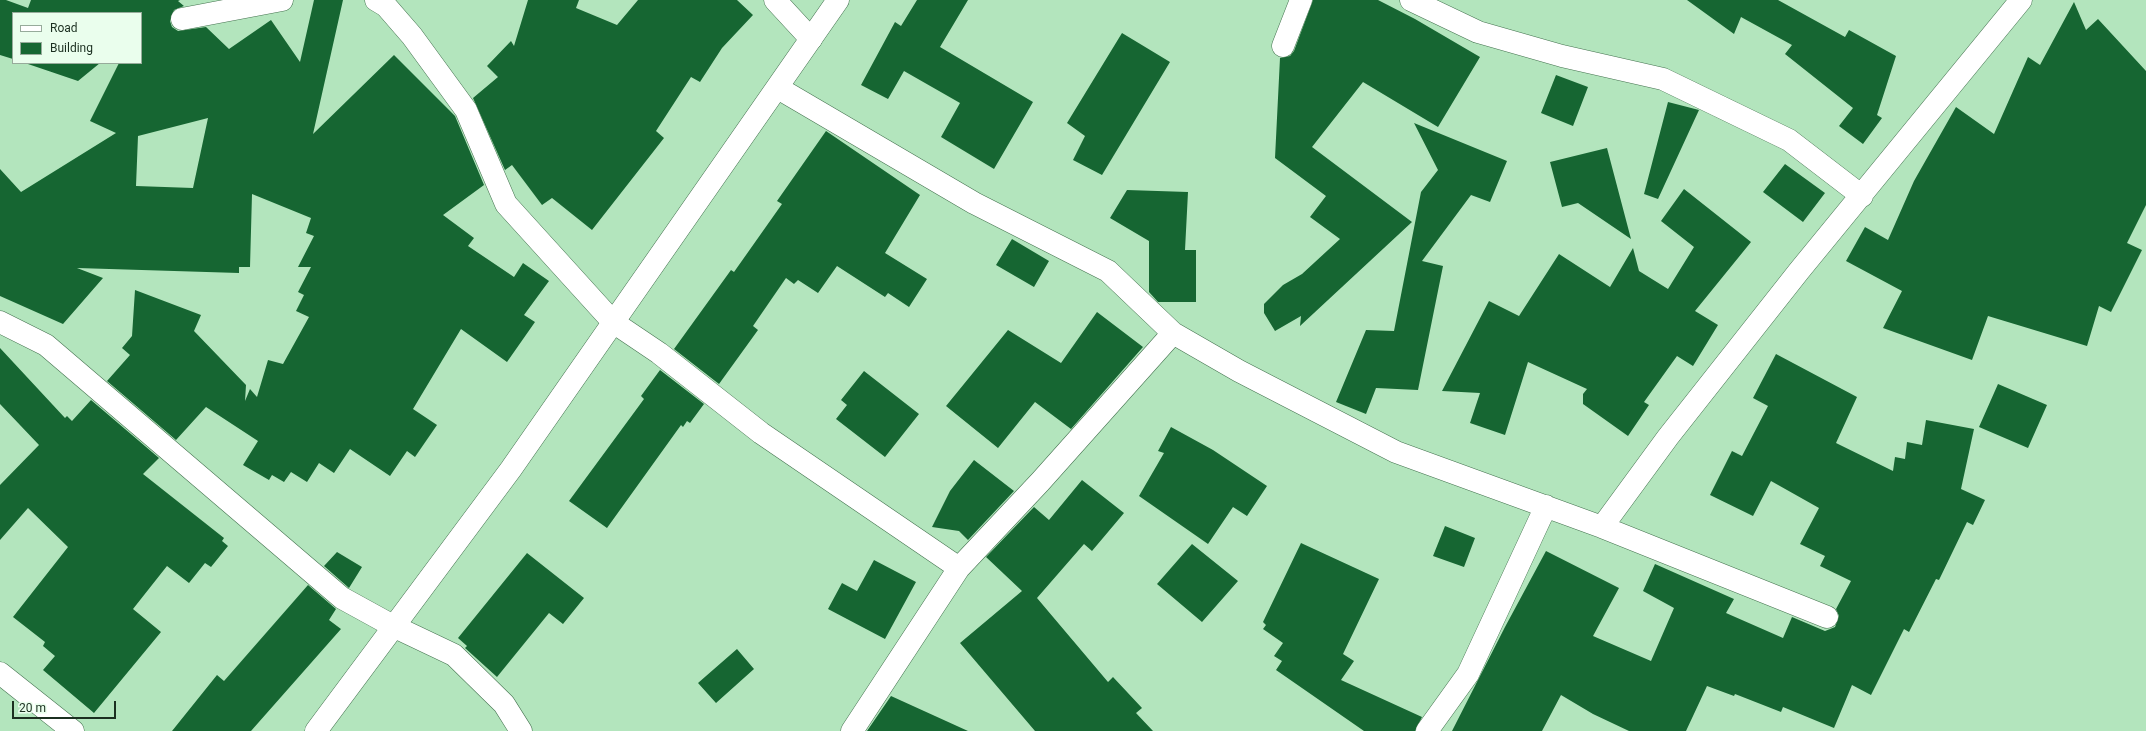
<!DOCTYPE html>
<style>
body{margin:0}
#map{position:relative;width:2146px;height:731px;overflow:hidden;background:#b3e5bd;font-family:Roboto,sans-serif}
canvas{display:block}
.legend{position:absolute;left:12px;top:12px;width:130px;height:52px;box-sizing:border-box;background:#eafeed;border:1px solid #97ab9b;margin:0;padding:5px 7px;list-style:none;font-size:12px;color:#1b2f20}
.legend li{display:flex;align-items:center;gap:8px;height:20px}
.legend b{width:20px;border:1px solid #97ab9b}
.scale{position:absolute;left:12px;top:701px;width:104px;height:18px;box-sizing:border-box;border:2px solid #1b2f20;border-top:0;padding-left:5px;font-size:12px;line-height:14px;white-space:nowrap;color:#1b2f20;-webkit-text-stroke:3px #eafeed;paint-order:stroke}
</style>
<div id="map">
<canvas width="2146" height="731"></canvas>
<ul class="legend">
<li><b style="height:5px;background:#fff"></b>Road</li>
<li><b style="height:11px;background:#166632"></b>Building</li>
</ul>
<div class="scale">20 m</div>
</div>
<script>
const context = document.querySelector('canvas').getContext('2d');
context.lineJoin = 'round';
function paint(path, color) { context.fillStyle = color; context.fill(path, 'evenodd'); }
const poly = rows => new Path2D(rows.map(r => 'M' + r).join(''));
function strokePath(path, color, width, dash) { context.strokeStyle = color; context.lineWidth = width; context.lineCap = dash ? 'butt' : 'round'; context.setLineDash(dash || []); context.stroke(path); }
const building = poly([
 [0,0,6,0,28,8,31,0,180,0,178,1,184,6,174,10,170,21,172,27,178,31,206,27,229,49,271,20,300,62,314,0,343,0,313,134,394,55,455,116,484,185,443,215,474,238,468,246,514,277,523,263,549,281,524,315,535,322,507,362,461,329,413,409,437,425,415,457,407,451,390,476,350,449,334,473,319,463,307,482,291,472,284,482,272,475,269,480,243,465,258,441,206,407,176,440,107,381,130,355,122,348,132,336,135,290,201,315,194,331,246,385,245,401,250,389,257,397,268,360,283,364,309,317,296,311,304,295,298,292,311,267,298,267,314,236,306,233,311,218,252,194,250,267,239,267,239,273,77,268,103,278,63,324,0,296,0,169,21,192,116,133,90,121,119,63,141,63,141,13,13,13,13,59,0,55],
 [208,118,193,188,136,186,138,136],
 [528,0,579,0,576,8,617,25,638,0,737,0,753,15,722,48,700,82,691,77,656,131,664,138,592,230,552,198,542,205,512,165,505,170,473,98,498,77,487,66,511,41,514,46],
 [917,0,968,0,940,47,1033,102,994,169,941,137,960,103,904,71,888,99,861,85,895,22,901,26],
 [1313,0,1378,0,1415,19,1480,57,1438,127,1363,82,1312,147,1412,222,1300,326,1301,316,1275,331,1264,313,1264,304,1283,285,1302,274,1340,239,1310,217,1326,196,1275,158,1280,58,1290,56,1294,51],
 [1687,0,1778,0,1845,37,1849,30,1896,56,1877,115,1882,118,1863,144,1839,126,1853,108,1785,54,1792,45,1741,17,1734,34],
 [2074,2,2086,30,2098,19,2146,71,2146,205,2127,243,2142,250,2111,312,2099,306,2087,346,1988,316,1972,360,1883,328,1902,291,1846,261,1865,227,1888,240,1914,181,1956,107,1994,134,2028,57,2040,65],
 [1122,33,1170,62,1102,175,1073,160,1085,136,1067,123],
 [25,63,100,63,78,81],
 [1556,75,1588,87,1573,126,1541,113],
 [1668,102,1699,110,1658,199,1644,194],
 [1414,123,1507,161,1490,202,1471,195,1422,261,1443,266,1418,390,1376,388,1366,414,1336,402,1366,330,1394,331,1421,192,1438,170],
 [826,131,920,195,885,253,927,279,909,307,888,293,885,297,837,266,818,293,798,280,794,284,786,278,753,326,758,330,719,384,674,349,731,270,734,272,782,204,777,201],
 [1607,148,1631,239,1578,203,1562,207,1550,162],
 [1785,164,1825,193,1803,222,1763,192],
 [1684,189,1751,242,1695,311,1718,325,1693,366,1677,356,1644,402,1649,405,1628,436,1583,404,1583,394,1587,389,1528,362,1505,435,1470,423,1480,393,1442,391,1489,301,1519,316,1559,254,1610,287,1633,248,1639,271,1668,289,1694,247,1661,221],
 [1127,190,1188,192,1185,250,1196,250,1196,302,1158,302,1149,292,1149,241,1110,218],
 [1012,239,1049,261,1034,287,996,265],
 [1097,312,1143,347,1071,429,1035,402,998,448,946,406,1008,330,1061,363],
 [0,348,65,418,67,416,72,421,91,400,159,458,143,474,224,538,222,541,228,546,211,567,205,563,189,583,167,566,133,609,161,632,94,713,43,670,55,656,43,646,45,642,13,617,68,547,28,508,0,540,0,485,39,445,0,404],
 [1776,354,1857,397,1836,443,1893,471,1895,457,1905,459,1907,442,1922,445,1926,420,1974,429,1961,489,1985,500,1973,525,1967,522,1939,580,1936,579,1909,632,1904,629,1871,695,1852,685,1834,728,1783,707,1781,712,1735,694,1734,696,1707,686,1686,731,1629,731,1593,714,1561,695,1542,731,1452,731,1505,627,1546,551,1619,588,1593,636,1651,661,1674,608,1643,591,1655,564,1734,599,1726,613,1783,638,1792,617,1825,631,1835,627,1839,616,1836,609,1851,581,1820,566,1825,556,1800,544,1819,508,1771,481,1753,516,1710,495,1732,451,1742,456,1768,406,1753,398],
 [660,370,704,404,690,423,687,421,683,427,681,425,607,528,569,501,644,399,641,396],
 [864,371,919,414,885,457,836,419,847,405,841,400],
 [1998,384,2047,405,2028,448,1979,427],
 [1171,427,1213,450,1267,486,1247,516,1233,507,1208,544,1139,496,1164,453,1158,451],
 [974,460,1014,491,968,540,959,531,932,527,950,491],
 [1082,480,1124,513,1092,551,1084,544,1037,598,1108,682,1113,677,1142,708,1136,713,1153,731,1035,731,960,643,1022,591,986,557,1034,507,1049,520],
 [1445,526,1475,538,1464,567,1433,556],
 [1301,543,1379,579,1343,654,1354,661,1341,680,1422,717,1415,731,1364,731,1276,670,1282,661,1274,656,1283,643,1263,629,1266,625,1263,622],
 [1192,544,1238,581,1202,622,1157,584],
 [337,552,362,567,349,588,324,566],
 [527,553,584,598,563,624,549,613,497,677,465,648,467,646,458,638],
 [874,560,916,582,885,639,828,609,842,583,857,591],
 [308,585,336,609,329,620,341,629,251,731,172,731,217,675,224,681],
 [737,649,754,669,716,703,698,683],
 [891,696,968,731,867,731]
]);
const minor = poly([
 [376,0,386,6,412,36,466,110,506,204,613,322,659,353,761,433,959,568],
 [775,0,811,39],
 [1411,0,1478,32,1562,56,1663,79,1789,140,1862,196],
 [182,19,282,0],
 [1283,46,1301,0],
 [778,88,974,203,1108,271,1173,333,1239,371,1396,452,1602,527,1827,617],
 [0,322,46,345,342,598,393,626,454,655,504,704,521,731],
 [1602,527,1668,437,1799,271,2021,0],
 [0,673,73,731],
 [852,731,959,568,1040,482,1173,333],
 [1427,731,1468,674,1546,506]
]);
const major = poly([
 [316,731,511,469,838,0]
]);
paint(building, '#166632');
strokePath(minor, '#457350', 23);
strokePath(major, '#457350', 23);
strokePath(minor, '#fff', 22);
strokePath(major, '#fff', 22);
</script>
